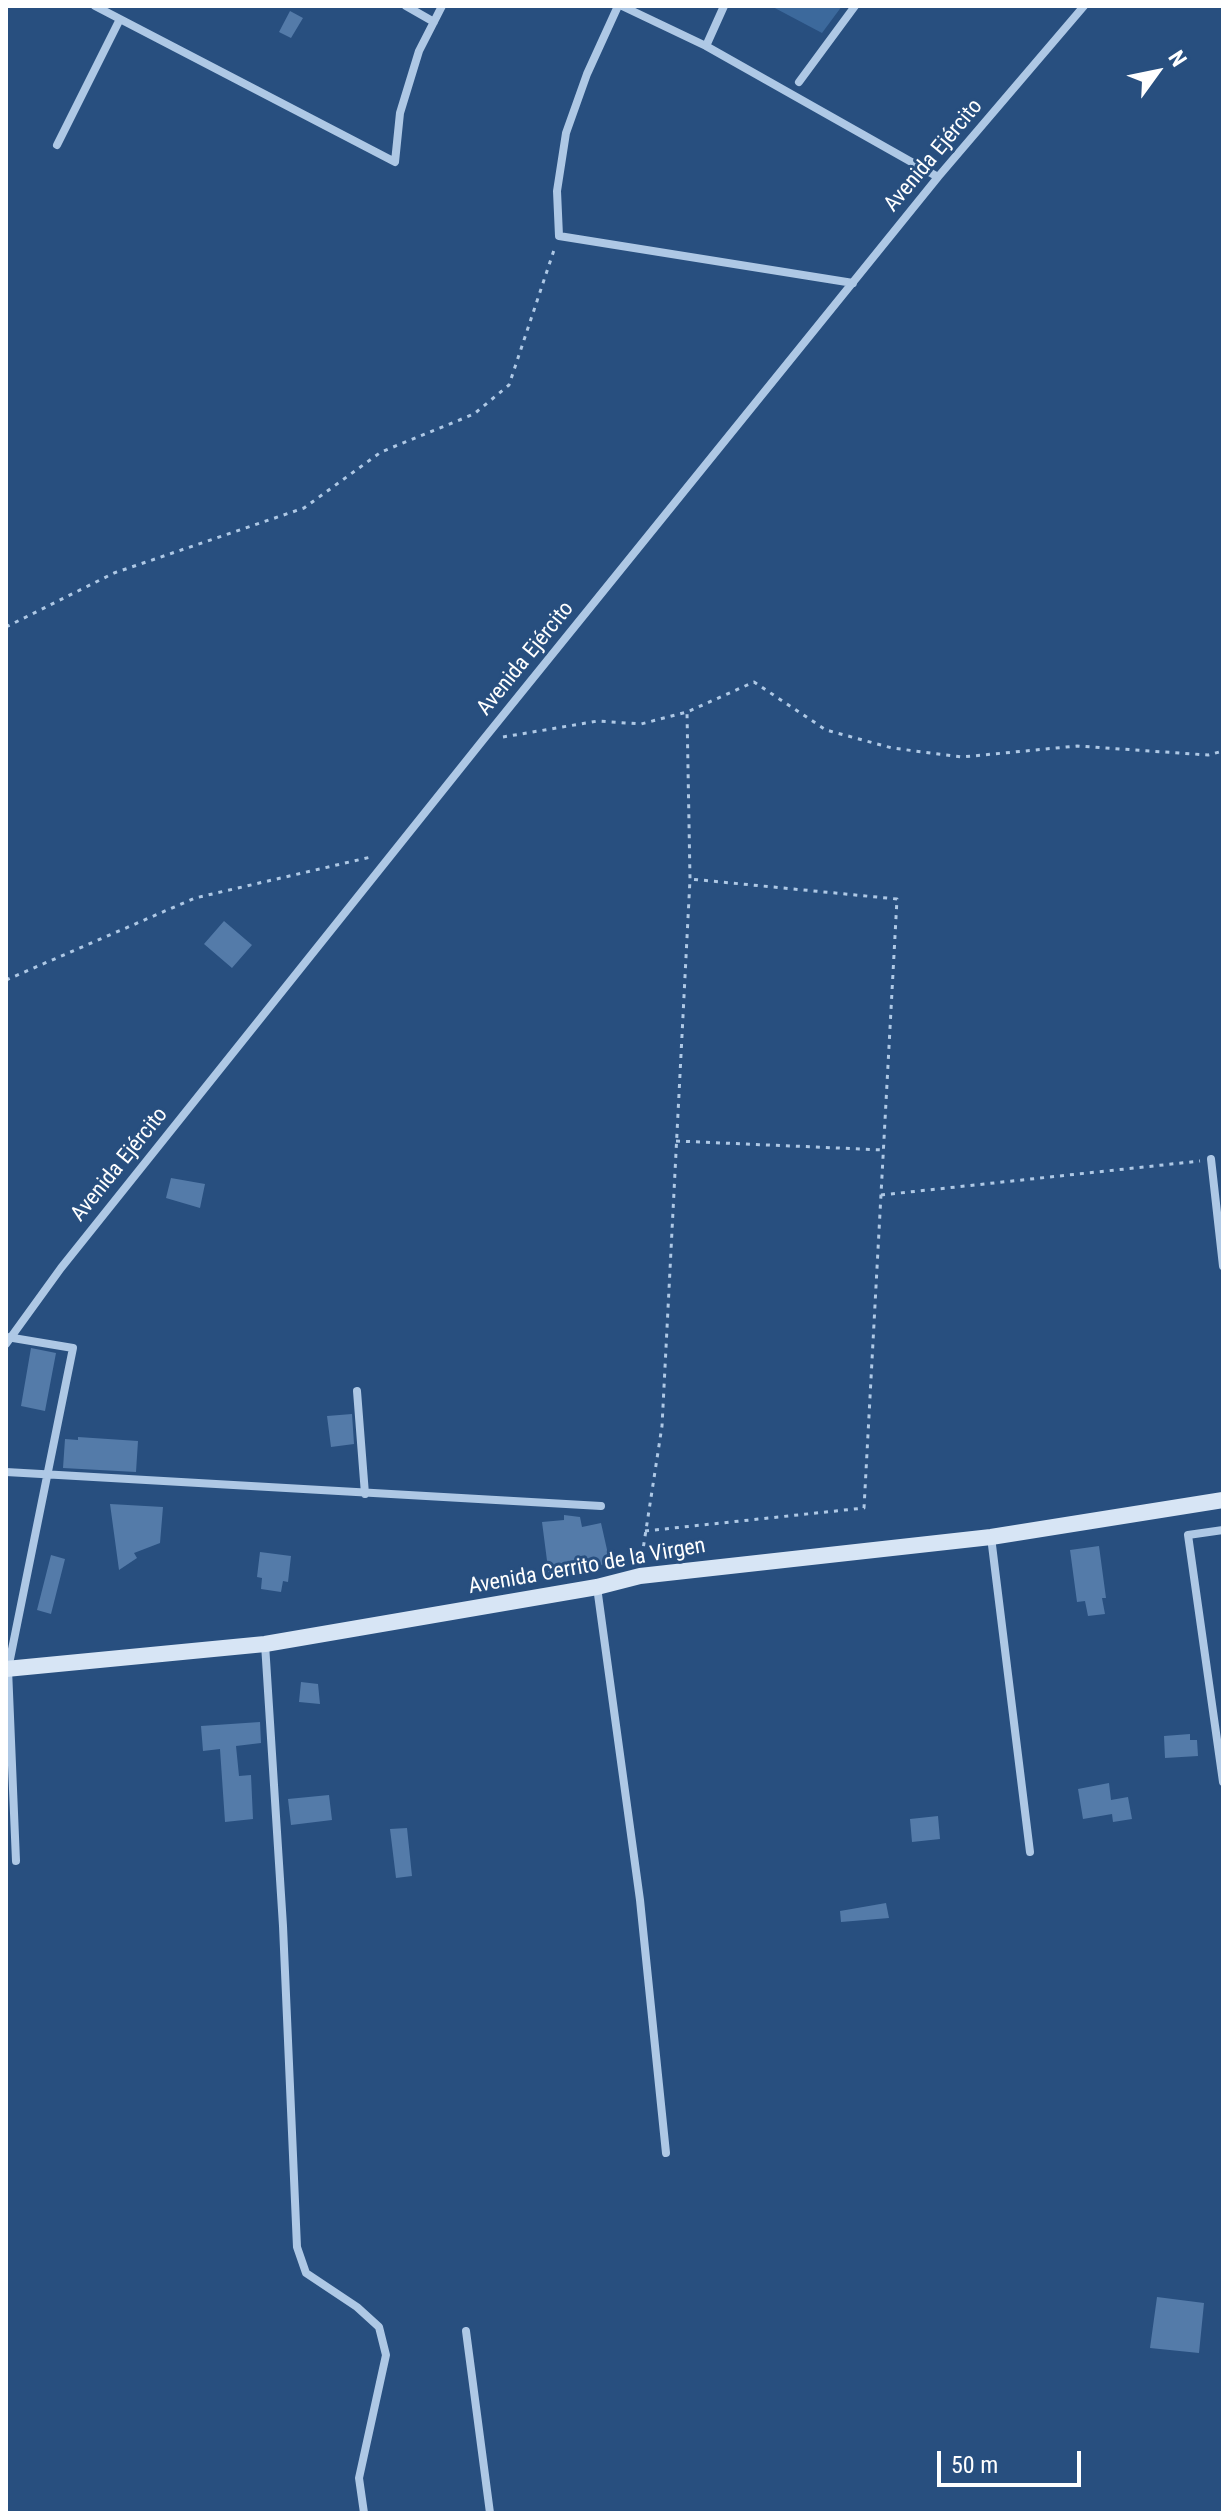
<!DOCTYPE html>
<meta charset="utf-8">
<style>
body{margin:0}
#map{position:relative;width:1229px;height:2519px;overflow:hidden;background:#284f7f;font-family:"Roboto Condensed",sans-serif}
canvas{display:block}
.frame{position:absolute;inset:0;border:8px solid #fff;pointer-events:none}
.north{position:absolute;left:1117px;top:32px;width:80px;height:80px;-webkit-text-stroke:6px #284f7f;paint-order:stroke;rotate:57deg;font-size:22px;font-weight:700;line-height:32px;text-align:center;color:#fff}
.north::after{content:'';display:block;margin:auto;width:28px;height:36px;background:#fff;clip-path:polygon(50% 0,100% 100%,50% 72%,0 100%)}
.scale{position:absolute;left:937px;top:2451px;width:144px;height:36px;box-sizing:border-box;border:4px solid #fff;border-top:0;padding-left:10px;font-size:24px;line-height:28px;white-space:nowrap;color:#fff;-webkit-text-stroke:6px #284f7f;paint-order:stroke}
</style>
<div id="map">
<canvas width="1229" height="2519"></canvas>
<div class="frame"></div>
<div class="north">N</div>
<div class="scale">50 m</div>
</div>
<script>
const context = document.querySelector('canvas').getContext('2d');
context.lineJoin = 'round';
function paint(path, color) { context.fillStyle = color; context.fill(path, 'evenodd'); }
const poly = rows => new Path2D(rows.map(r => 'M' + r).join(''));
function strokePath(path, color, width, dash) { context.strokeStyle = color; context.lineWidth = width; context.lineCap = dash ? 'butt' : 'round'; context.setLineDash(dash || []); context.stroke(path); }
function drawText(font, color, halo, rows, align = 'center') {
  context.font = font + ' "Roboto Condensed",sans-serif'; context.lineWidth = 6; context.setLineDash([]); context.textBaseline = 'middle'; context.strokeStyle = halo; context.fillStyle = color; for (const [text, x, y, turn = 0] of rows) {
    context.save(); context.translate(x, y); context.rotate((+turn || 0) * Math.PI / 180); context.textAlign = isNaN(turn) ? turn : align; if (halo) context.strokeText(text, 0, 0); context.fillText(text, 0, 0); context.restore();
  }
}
const green = poly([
 [771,6,842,6,822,33]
]);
const building = poly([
 [290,11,303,18,291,38,279,32],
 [224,921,252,945,232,968,204,944],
 [171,1178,205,1184,200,1208,166,1198],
 [31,1348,56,1353,45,1411,21,1406],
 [352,1414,354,1444,331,1447,327,1416],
 [78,1437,138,1441,136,1472,63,1468,65,1439,78,1440],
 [110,1504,163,1507,160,1543,134,1553,137,1558,119,1570],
 [564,1515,580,1517,582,1527,601,1523,610,1563,549,1576,542,1522,564,1520],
 [1099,1546,1106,1598,1102,1598,1105,1614,1088,1616,1085,1601,1077,1602,1070,1550],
 [260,1552,291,1556,288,1582,283,1581,281,1592,261,1589,262,1578,257,1577],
 [51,1555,65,1559,51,1614,37,1610],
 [301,1682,318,1684,320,1704,299,1702],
 [260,1722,261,1743,236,1746,239,1776,251,1775,253,1819,225,1822,220,1749,203,1751,201,1726],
 [1190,1734,1190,1740,1197,1740,1198,1756,1165,1758,1164,1736],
 [1109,1783,1111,1800,1128,1797,1132,1819,1113,1822,1112,1814,1083,1819,1078,1789],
 [329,1795,332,1820,291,1825,288,1799],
 [938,1816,940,1839,912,1842,910,1819],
 [407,1828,412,1876,396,1878,390,1829],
 [886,1903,889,1918,841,1922,840,1911],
 [1157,2297,1204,2303,1199,2353,1150,2348]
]);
const path = poly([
 [6,627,114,573,304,508,381,452,474,414,509,385,555,247],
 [503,737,598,721,641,724,687,712,754,682,826,730,892,748,962,757,1077,746,1208,755,1223,751],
 [6,980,195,898,371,857],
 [676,1141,884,1150],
 [881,1195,1200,1161],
 [645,1531,864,1508,897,899,690,879],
 [642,1556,662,1426,690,879,687,712]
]);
const street = poly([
 [95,6,395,162,400,113,419,51,442,6],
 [406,6,434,22],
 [618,6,587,74,566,133,557,191,559,236,853,283],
 [622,6,706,46,938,177],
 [706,46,724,6],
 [799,82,855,6],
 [57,145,120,19],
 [1211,1159,1223,1266],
 [7,1337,73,1348,8,1669,16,1861],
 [6,1344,61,1268,483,740,938,177,1084,6],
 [357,1391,365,1494],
 [6,1472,601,1506],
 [1223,1530,1188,1535,1223,1782],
 [991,1537,1030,1852],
 [597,1587,640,1900,666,2153],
 [265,1644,283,1926,297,2247,306,2273,357,2307,379,2327,386,2355,359,2478,364,2513],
 [466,2331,490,2513]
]);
const secondary = poly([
 [6,1669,265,1644,597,1587,640,1576,991,1537,1223,1500]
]);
const streetNames = [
 ["Avenida Ejército",934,156,-50],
 ["Avenida Ejército",526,659,-51],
 ["Avenida Ejército",120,1165,-51],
 ["Avenida Cerrito de la Virgen",587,1567,-10]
];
paint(green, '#3c699c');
paint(building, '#547ba9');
strokePath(path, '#aec8e5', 3, [4, 6]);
strokePath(street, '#aec8e5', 8);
strokePath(secondary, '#d7e5f5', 16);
drawText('22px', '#fff', '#284f7f', streetNames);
</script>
